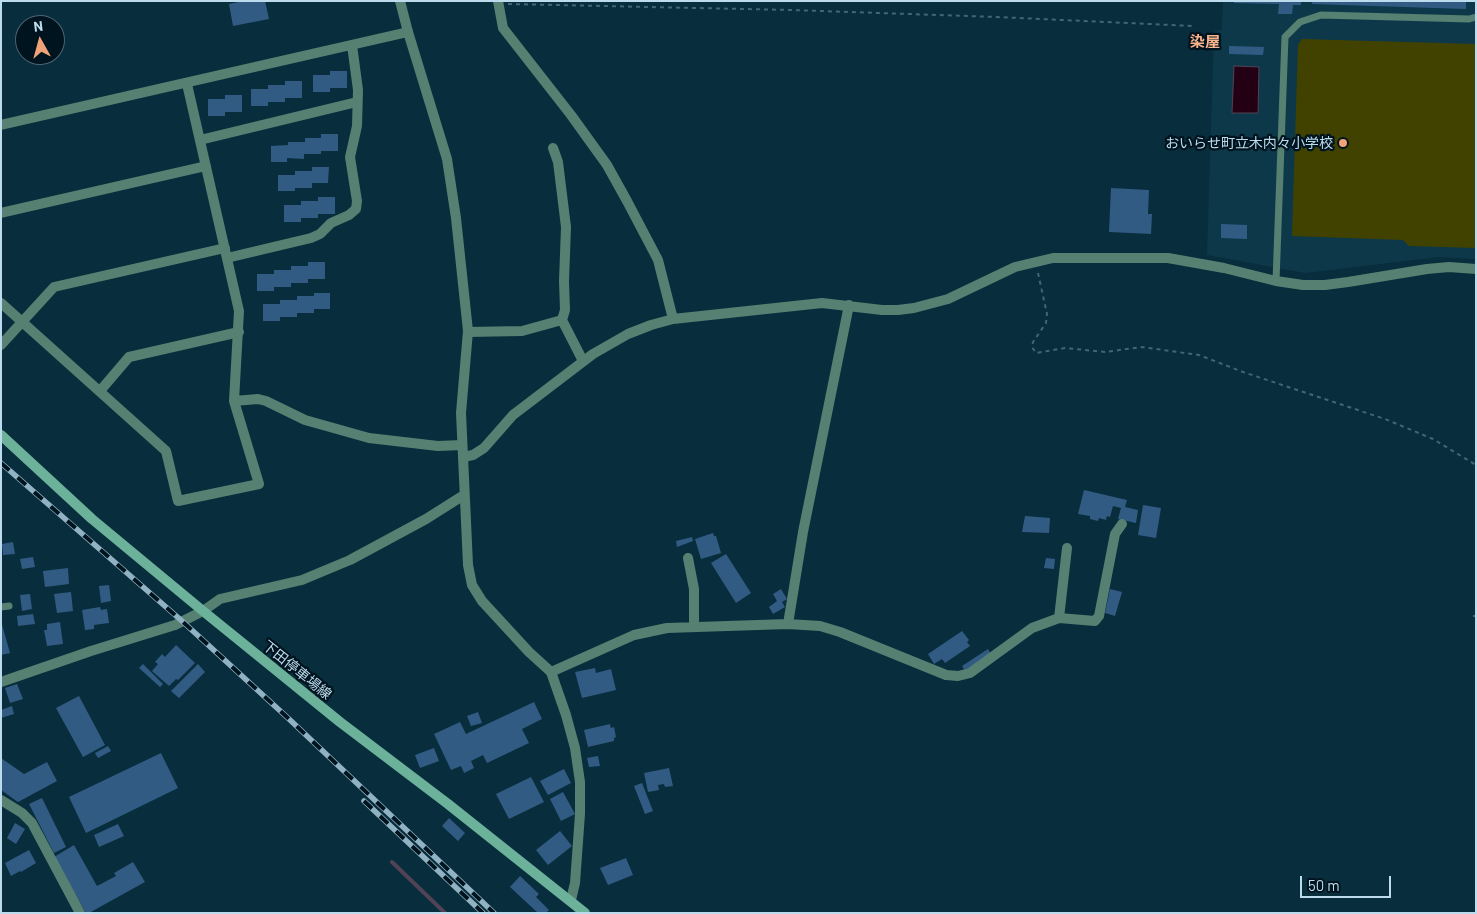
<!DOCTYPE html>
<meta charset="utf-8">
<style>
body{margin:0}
#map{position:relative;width:1477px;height:914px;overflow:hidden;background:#082d3c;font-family:Barlow,sans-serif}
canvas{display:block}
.frame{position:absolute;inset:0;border:2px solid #bcdced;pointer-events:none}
.north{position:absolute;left:15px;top:15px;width:50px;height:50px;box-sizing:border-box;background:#001420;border:1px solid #4b6472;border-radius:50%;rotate:353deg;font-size:14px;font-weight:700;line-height:20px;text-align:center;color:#bcdced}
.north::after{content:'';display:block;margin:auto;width:18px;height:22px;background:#efa377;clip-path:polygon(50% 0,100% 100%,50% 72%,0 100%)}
.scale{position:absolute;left:1300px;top:876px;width:91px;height:22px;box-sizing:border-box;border:2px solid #bcdced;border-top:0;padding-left:6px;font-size:15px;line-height:18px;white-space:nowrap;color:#bcdced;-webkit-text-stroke:4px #001420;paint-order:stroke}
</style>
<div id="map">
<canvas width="1477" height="914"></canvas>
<div class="frame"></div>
<div class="north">N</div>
<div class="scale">50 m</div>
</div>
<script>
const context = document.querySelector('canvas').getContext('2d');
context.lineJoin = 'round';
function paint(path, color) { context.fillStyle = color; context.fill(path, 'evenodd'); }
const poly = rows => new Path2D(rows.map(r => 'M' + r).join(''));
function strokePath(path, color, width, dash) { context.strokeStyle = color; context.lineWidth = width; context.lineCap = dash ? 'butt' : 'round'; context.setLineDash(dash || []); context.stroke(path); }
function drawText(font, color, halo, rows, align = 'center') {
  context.font = font + ' Barlow,"Noto Sans JP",sans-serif'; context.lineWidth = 4.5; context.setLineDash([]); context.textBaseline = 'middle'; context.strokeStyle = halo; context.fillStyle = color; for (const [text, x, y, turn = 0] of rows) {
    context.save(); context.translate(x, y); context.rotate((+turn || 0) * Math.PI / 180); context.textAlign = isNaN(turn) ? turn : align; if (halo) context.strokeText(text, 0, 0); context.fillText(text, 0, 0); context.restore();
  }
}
const built = poly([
 [1223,1,1476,1,1476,259,1439,257,1305,273,1207,255,1214,31,1222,30]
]);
const green = poly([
 [1302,39,1476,44,1476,248,1409,246,1403,240,1292,236,1298,45]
]);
const water = poly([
 [1234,66,1259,67,1258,113,1232,113,1234,66]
]);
const stream = poly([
 [392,862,445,913]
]);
const building = poly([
 [243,1,265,1,269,19,233,26,229,4],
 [1234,1,1301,1,1301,5,1293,5,1292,14,1278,14,1279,4,1234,3],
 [1312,1,1466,1,1466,9,1312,4],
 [1229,46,1264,47,1263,55,1229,54],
 [330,71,347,71,347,88,330,88,330,92,313,92,313,75,330,75],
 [285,81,302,81,302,98,285,98,285,102,268,102,268,106,251,106,251,89,268,89,268,85,285,85],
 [225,95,242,95,242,112,225,112,225,116,208,116,208,99,225,99],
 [321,134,338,134,338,151,321,151,321,154,304,154,304,159,287,158,287,162,271,162,271,146,288,145,288,142,305,142,305,138,321,138],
 [312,167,329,167,328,183,312,183,312,188,295,188,295,191,278,191,278,175,295,175,295,171,312,171],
 [1111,188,1149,190,1148,214,1152,214,1151,234,1109,232],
 [318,197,335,197,335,214,318,214,318,218,301,218,301,222,284,222,284,205,301,205,301,201,318,201],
 [1221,224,1247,225,1247,239,1221,238],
 [308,262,325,262,325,279,308,279,308,283,291,283,291,287,274,287,274,291,257,291,257,274,274,274,274,270,291,270,291,266,308,266],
 [314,293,330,293,330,309,314,309,314,313,297,313,297,317,280,317,280,321,263,321,263,304,280,304,280,300,297,300,297,296,314,296],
 [1084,490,1127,500,1125,507,1138,510,1136,523,1118,519,1121,508,1113,506,1110,517,1107,516,1106,520,1099,518,1098,521,1090,519,1090,516,1078,514],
 [1143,505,1161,508,1156,538,1138,535],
 [1025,516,1050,518,1049,533,1022,532],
 [713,533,714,536,716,536,721,553,701,559,695,539],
 [692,537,693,541,677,547,676,541],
 [13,542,15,554,3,555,2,544],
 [726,554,751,593,736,603,711,563],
 [33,557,35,567,22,569,20,559],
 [1046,558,1055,559,1054,569,1044,568],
 [68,568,69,584,45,587,43,571],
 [109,585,111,601,101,603,99,586],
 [781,589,787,599,782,602,785,607,773,614,769,607,777,601,773,594],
 [1110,589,1122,592,1115,616,1105,613],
 [71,592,73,611,57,613,54,594],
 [30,594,32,609,22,611,20,595],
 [100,607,101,610,107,609,109,623,94,625,94,629,85,630,82,610],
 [33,614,35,624,18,626,17,616],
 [1,621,10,653,1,655],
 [60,622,63,644,47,646,44,630,47,630,47,624],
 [962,631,969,640,967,642,970,646,945,663,942,659,934,664,928,654],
 [176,645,195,663,178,680,176,679,169,686,152,671,158,664,155,662,162,654,165,657],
 [988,649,991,654,965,671,962,666],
 [143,664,163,684,160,687,139,668],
 [198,664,205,672,179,698,171,691],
 [595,668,596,673,611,669,616,690,582,698,575,672],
 [17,684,23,699,10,703,5,688],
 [79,696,105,745,83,757,56,708],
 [534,702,542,719,522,729,529,743,487,763,483,755,471,761,474,768,464,773,461,766,451,770,434,734,460,722,466,734],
 [12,706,14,714,1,718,1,710],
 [478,712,482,723,471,726,467,716],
 [610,724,611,728,614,727,616,737,614,738,614,741,588,747,584,730],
 [108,746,111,751,98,758,95,753],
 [434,748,439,761,420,768,415,755],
 [161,753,178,788,86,833,69,797],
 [598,756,600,766,589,767,587,758],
 [1,758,24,774,47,762,57,781,18,802,1,790],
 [669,768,673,786,665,787,664,784,658,785,659,790,648,792,644,773],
 [564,769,571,783,548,795,540,781],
 [531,777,544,802,509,819,496,794],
 [642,783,653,811,645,814,634,786],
 [563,792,575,814,561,821,550,799],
 [42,798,66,847,54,853,29,804],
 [449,818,465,833,458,841,442,826],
 [15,823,25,829,16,844,7,838],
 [118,824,124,836,99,847,94,835],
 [560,831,572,846,548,865,536,850],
 [74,845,97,886,116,876,114,873,133,862,145,882,89,913,86,913,54,857],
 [29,850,36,863,21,872,20,871,11,876,5,863],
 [626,858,633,875,608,885,600,868],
 [520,876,539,894,536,897,549,910,546,913,538,913,510,887]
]);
const path = poly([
 [508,4,791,10,997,17,1193,26],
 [1038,273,1047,314,1046,323,1033,342,1032,347,1036,353,1065,348,1105,352,1142,347,1199,355,1243,372,1385,419,1433,439,1476,465],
 [1473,616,1476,616]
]);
const service = poly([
 [1276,281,1285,37,1300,22,1321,15,1469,19,1476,17],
 [1,607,9,606]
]);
const minor = poly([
 [498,1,503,28,571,115,607,165,627,201,658,260,673,319],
 [1,125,408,32],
 [200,140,357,102],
 [553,148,558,162,566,227,564,281,565,310,562,320,583,361],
 [1,213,206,166],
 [227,258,311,238,320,234,331,223,349,215,356,209,357,201,350,157,357,126,358,90,352,45],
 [1,303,166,451,178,501,259,484,234,401,239,311,187,84],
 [468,332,522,331,562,320],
 [1,345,54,287,225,248],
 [100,391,129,357,239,332],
 [234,401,258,399,266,401,305,420,369,438,438,446,462,445],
 [463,457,473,455,484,448,513,415,593,354,628,334,651,325,673,319,822,303,882,310,898,310,914,308,948,299,1015,267,1053,258,1168,258,1224,268,1276,281,1303,285,1325,285,1348,282,1427,269,1449,267,1476,269],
 [688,558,694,589,694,627],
 [203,611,220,599,302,580,350,560,426,519,464,495],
 [1059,618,1095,621,1099,616,1115,534,1122,524],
 [788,624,803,532,849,305],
 [551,672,634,635,667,628,788,624,820,626,840,632,946,675,958,676,970,673,1032,628,1059,618,1067,548],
 [1,800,22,813,32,823,80,913]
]);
const tertiary = poly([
 [400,1,408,32,447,159,456,218,468,331,461,413,468,565,472,585,482,601,529,652,551,672,566,715,575,748,580,782,580,814,575,883,571,900],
 [1,682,91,651,175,625,203,611]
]);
const secondary = poly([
 [1,435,92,519,203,611,340,722,448,804,585,913]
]);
const rail = poly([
 [1,463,182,621,289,719,494,913],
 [364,801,483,913]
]);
const markers = [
 [1343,143,5,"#efa377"]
];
const poiNames = [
 ["おいらせ町立木内々小学校",1333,143]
];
const streetNames = [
 ["下田停車場線",297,670,39]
];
const neighbourhoodNames = [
 ["染屋",1205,42]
];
paint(built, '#0d3849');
paint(green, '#424200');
paint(water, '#240014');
strokePath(water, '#524255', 1);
strokePath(stream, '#524255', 4);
paint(building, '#325b84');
strokePath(path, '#436676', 2, [4, 4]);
strokePath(service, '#568071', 7);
strokePath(minor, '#568071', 10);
strokePath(tertiary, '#568071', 10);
strokePath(secondary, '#6cb29a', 10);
strokePath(rail, '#91b2c3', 5.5);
strokePath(rail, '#001420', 4, [11]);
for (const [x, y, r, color] of markers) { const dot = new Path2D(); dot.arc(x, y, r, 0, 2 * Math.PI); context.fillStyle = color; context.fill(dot); strokePath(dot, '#001420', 2); }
drawText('14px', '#bcdced', '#001420', poiNames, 'right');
drawText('14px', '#bcdced', '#001420', streetNames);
drawText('bold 15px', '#fcb48b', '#001420', neighbourhoodNames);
</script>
